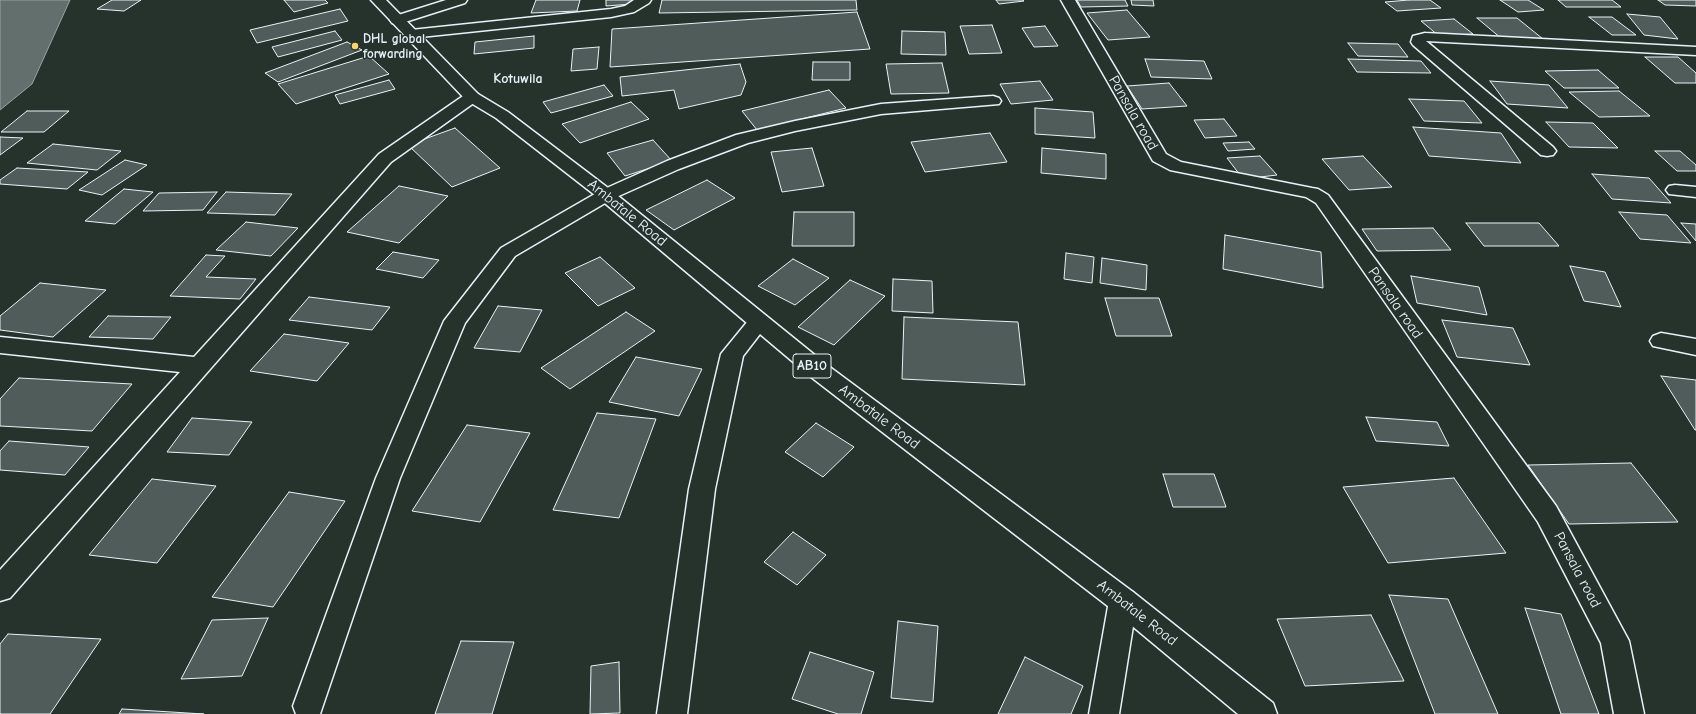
<!DOCTYPE html>
<style>
body{margin:0}
canvas{display:block;background:#26332d}
</style>
<canvas width="1696" height="714"></canvas>
<script>
const context = document.querySelector('canvas').getContext('2d');
context.lineJoin = 'round';
function paint(path, color) { context.fillStyle = color; context.fill(path, 'evenodd'); }
const poly = rows => new Path2D(rows.map(r => 'M' + r).join(''));
function strokePath(path, color, width, dash) { context.strokeStyle = color; context.lineWidth = width; context.lineCap = dash ? 'butt' : 'round'; context.setLineDash(dash || []); context.stroke(path); }
function drawText(font, color, halo, rows, align = 'center') {
  context.font = font + ' "Comic Neue",sans-serif'; context.lineWidth = 3; context.setLineDash([]); context.textBaseline = 'middle'; context.strokeStyle = halo; context.fillStyle = color; for (const [text, x, y, turn = 0] of rows) {
    context.save(); context.translate(x, y); context.rotate((+turn || 0) * Math.PI / 180); context.textAlign = isNaN(turn) ? turn : align; if (halo) context.strokeText(text, 0, 0); context.fillText(text, 0, 0); context.restore();
  }
}
const water = poly([
 [0,0,70,0,32,84,0,110,0,0]
]);
const building = poly([
 [112,0,141,0,124,11,97,9,112,0],
 [284,0,325,0,328,3,294,12,284,0],
 [536,0,580,0,577,11,531,13,536,0],
 [606,0,632,0,632,4,606,6,606,0],
 [662,0,856,0,857,10,659,13,662,0],
 [996,0,1023,0,1024,1,999,4,996,0],
 [1077,0,1125,0,1128,6,1081,7,1077,0],
 [1131,0,1153,0,1154,6,1132,5,1131,0],
 [1409,0,1430,0,1441,8,1397,11,1385,2,1409,0],
 [1500,0,1528,0,1544,10,1518,12,1500,0],
 [1558,0,1612,0,1621,7,1566,7,1558,0],
 [1658,0,1696,0,1696,6,1665,5,1658,0],
 [340,9,348,21,257,43,250,30,340,9],
 [1127,10,1150,37,1108,40,1087,13,1127,10],
 [857,12,870,49,610,67,612,29,857,12],
 [1627,14,1660,17,1678,39,1644,35,1627,14],
 [1589,17,1612,17,1636,35,1612,35,1589,17],
 [1477,18,1517,18,1543,39,1502,39,1477,18],
 [1454,19,1473,34,1439,36,1421,21,1454,19],
 [992,25,1002,53,969,54,960,26,992,25],
 [1045,26,1058,46,1034,47,1022,28,1045,26],
 [335,31,342,40,278,57,272,47,335,31],
 [902,31,945,32,946,55,901,54,902,31],
 [534,36,534,48,474,54,475,42,534,36],
 [347,42,362,50,278,82,265,73,347,42],
 [1348,43,1398,44,1408,57,1358,56,1348,43],
 [599,47,597,69,571,71,573,49,599,47],
 [369,56,389,74,296,104,278,84,369,56],
 [1645,57,1678,57,1696,73,1696,83,1675,83,1645,57],
 [1145,59,1204,61,1212,79,1151,77,1145,59],
 [1348,59,1421,61,1431,73,1357,72,1348,59],
 [813,62,850,62,850,80,812,80,813,62],
 [942,63,949,93,891,94,886,64,942,63],
 [740,64,746,82,741,95,679,109,674,90,622,96,620,77,740,64],
 [1598,70,1619,88,1564,88,1545,71,1598,70],
 [389,80,395,89,340,104,335,95,389,80],
 [1040,81,1053,100,1011,104,1000,84,1040,81],
 [1490,81,1549,85,1568,108,1507,104,1490,81],
 [1169,83,1187,106,1142,109,1127,86,1169,83],
 [604,85,613,96,551,113,543,102,604,85],
 [829,90,846,108,757,130,742,111,829,90],
 [1619,91,1650,116,1599,117,1569,92,1619,91],
 [1409,99,1464,101,1482,123,1424,121,1409,99],
 [631,102,649,119,580,143,562,124,631,102],
 [1035,108,1093,112,1095,138,1035,134,1035,108],
 [27,111,69,111,44,132,1,132,27,111],
 [1224,119,1237,136,1205,138,1194,120,1224,119],
 [1546,122,1593,123,1618,148,1569,147,1546,122],
 [1413,127,1501,133,1521,163,1429,156,1413,127],
 [455,128,500,168,452,187,408,145,455,128],
 [990,133,1007,162,925,172,911,142,990,133],
 [0,137,23,138,0,155,0,137],
 [653,140,672,161,625,176,607,153,653,140],
 [1249,142,1255,149,1228,151,1223,143,1249,142],
 [53,144,121,151,97,170,27,163,53,144],
 [812,148,824,186,782,192,771,152,812,148],
 [1042,148,1106,154,1106,179,1041,173,1042,148],
 [1655,151,1680,151,1696,165,1696,171,1677,171,1655,151],
 [1260,156,1277,175,1243,179,1227,158,1260,156],
 [1363,156,1392,187,1349,190,1322,159,1363,156],
 [125,160,147,165,102,195,79,190,125,160],
 [17,168,88,172,67,189,0,184,0,180,17,168],
 [1592,174,1649,178,1671,203,1612,199,1592,174],
 [707,180,735,198,674,230,646,210,707,180],
 [399,186,448,196,399,243,347,232,399,186],
 [124,189,153,192,115,224,85,221,124,189],
 [217,192,203,210,143,211,159,193,217,192],
 [226,192,292,194,275,215,207,213,226,192],
 [794,212,854,212,854,246,792,246,794,212],
 [1619,212,1667,215,1691,243,1640,239,1619,212],
 [246,222,298,228,271,256,216,250,246,222],
 [1466,223,1539,223,1559,246,1484,246,1466,223],
 [1681,223,1696,224,1696,241,1681,223],
 [1433,228,1451,250,1377,251,1362,229,1433,228],
 [1225,235,1321,252,1323,288,1223,269,1225,235],
 [393,252,439,260,423,278,376,269,393,252],
 [1066,253,1094,257,1092,283,1064,279,1066,253],
 [206,255,225,256,206,277,256,279,240,299,170,296,206,255],
 [600,257,635,288,598,306,565,273,600,257],
 [1102,258,1147,265,1146,290,1100,283,1102,258],
 [793,259,829,278,795,305,758,286,793,259],
 [1570,266,1605,272,1621,307,1584,301,1570,266],
 [1411,276,1479,287,1487,315,1417,303,1411,276],
 [893,279,932,281,933,313,892,311,893,279],
 [850,280,885,296,834,345,798,327,850,280],
 [40,283,106,290,53,337,0,330,0,316,40,283],
 [309,297,390,307,372,330,289,320,309,297],
 [1105,298,1159,298,1172,336,1116,336,1105,298],
 [498,306,542,310,520,352,474,348,498,306],
 [626,312,655,331,570,389,541,368,626,312],
 [108,316,171,317,153,339,89,337,108,316],
 [904,317,1018,322,1025,385,902,379,904,317],
 [1442,320,1513,328,1530,365,1457,357,1442,320],
 [284,334,349,343,317,381,250,371,284,334],
 [636,357,702,369,679,416,609,402,636,357],
 [1661,376,1696,380,1696,430,1695,430,1661,376],
 [19,378,132,384,92,431,0,426,0,399,19,378],
 [597,413,656,419,619,518,553,510,597,413],
 [1366,417,1437,422,1449,446,1376,441,1366,417],
 [192,418,252,422,229,455,167,452,192,418],
 [816,423,854,447,823,477,785,452,816,423],
 [467,425,530,433,480,522,412,511,467,425],
 [9,441,89,447,65,475,0,470,0,451,9,441],
 [1631,463,1678,522,1569,524,1528,465,1631,463],
 [1163,474,1214,474,1226,507,1173,507,1163,474],
 [1454,478,1506,553,1388,563,1343,487,1454,478],
 [152,479,216,486,157,563,89,555,152,479],
 [289,492,345,501,273,607,212,597,289,492],
 [793,532,826,555,797,585,764,562,793,532],
 [1389,595,1448,599,1498,714,1435,714,1389,595],
 [1525,608,1561,614,1599,714,1561,714,1525,608],
 [1371,615,1404,681,1305,686,1277,619,1371,615],
 [268,618,242,676,181,679,212,620,268,618],
 [898,621,938,626,933,702,891,698,898,621],
 [8,634,101,639,50,714,0,714,0,644,8,634],
 [461,641,514,642,492,714,435,714,461,641],
 [810,652,874,672,861,714,838,714,792,699,810,652],
 [1025,657,1083,686,1071,714,998,714,1025,657],
 [619,662,620,713,590,714,591,666,619,662],
 [122,709,204,714,119,714,122,709]
]);
const minor = poly([
 [446,0,467,0,465,3,402,23,397,24,392,23,390,20,392,17,446,0],
 [634,0,651,0,649,3,634,12,611,17,411,38,406,37,404,34,406,31,411,30,611,9,625,6,634,0],
 [1061,0,1075,0,1166,154,1181,162,1312,188,1318,189,1328,195,1556,506,1629,641,1644,714,1614,714,1601,643,1538,522,1316,203,1306,197,1170,170,1153,161,1061,0],
 [1425,33,1696,47,1696,55,1426,41,1553,147,1556,151,1553,155,1547,156,1541,155,1413,45,1411,42,1413,36,1425,33],
 [472,92,478,94,480,97,478,100,391,162,10,598,0,601,0,570,180,372,0,353,0,337,194,357,379,154,466,94,472,92],
 [993,96,999,98,1001,101,999,104,881,114,795,131,748,143,679,169,612,199,515,256,465,323,400,478,320,714,296,714,293,706,376,478,444,321,501,248,600,191,667,161,736,135,795,121,881,104,993,96],
 [1675,185,1696,187,1696,197,1669,194,1666,190,1669,186,1675,185],
 [759,314,766,316,770,321,743,356,715,489,687,714,657,714,689,489,721,354,752,316,759,314],
 [1661,333,1696,339,1696,355,1653,346,1650,341,1653,336,1661,333],
 [1123,589,1133,592,1137,601,1119,714,1089,714,1109,601,1113,592,1123,589]
]);
const major = poly([
 [371,0,386,0,478,94,508,112,612,191,827,365,1133,592,1273,703,1277,714,1238,714,1113,610,811,377,600,199,496,118,466,100,371,0]
]);
const markers = [
 [355,46,4,"#ffd166"]
];
const farPoinames = [
 ["DHL global",363,39],
 ["forwarding",363,54]
];
const farQuarternames = [
 ["Kotuwila",518,79]
];
const shields = [
 [812,366,38]
];
const shieldNames = [
 ["AB10",812,366]
];
const streetNames = [
 ["Pansala road",1133,113,60],
 ["Ambatale Road",627,213,39],
 ["Pansala road",1395,303,55],
 ["Ambatale Road",879,417,37],
 ["Pansala road",1577,570,62],
 ["Ambatale Road",1137,613,38]
];
paint(water, '#636f6d');
strokePath(water, '#98a3a5', 1);
paint(building, '#505c59');
strokePath(building, '#e8f1f8', 1);
strokePath(minor, '#e8f1f8', 3);
strokePath(major, '#e8f1f8', 3);
paint(minor, '#26332d');
paint(major, '#26332d');
for (const [x, y, r, color] of markers) { const dot = new Path2D(); dot.arc(x, y, r, 0, 2 * Math.PI); context.fillStyle = color; context.fill(dot); strokePath(dot, '#26332d', 1.5); }
drawText('bold 13px', '#e8f1f8', '#26332d', farPoinames, 'left');
drawText('bold 14px', '#e8f1f8', '#26332d', farQuarternames);
for (const [x, y, w] of shields) { const box = new Path2D(); box.roundRect(x - w / 2, y - 12, w, 24, 3); context.fillStyle = '#26332d'; context.fill(box); strokePath(box, '#e8f1f8', 1); }
drawText('bold 14px', '#e8f1f8', null, shieldNames);
drawText('15px', '#e8f1f8', '#26332d', streetNames);
</script>
